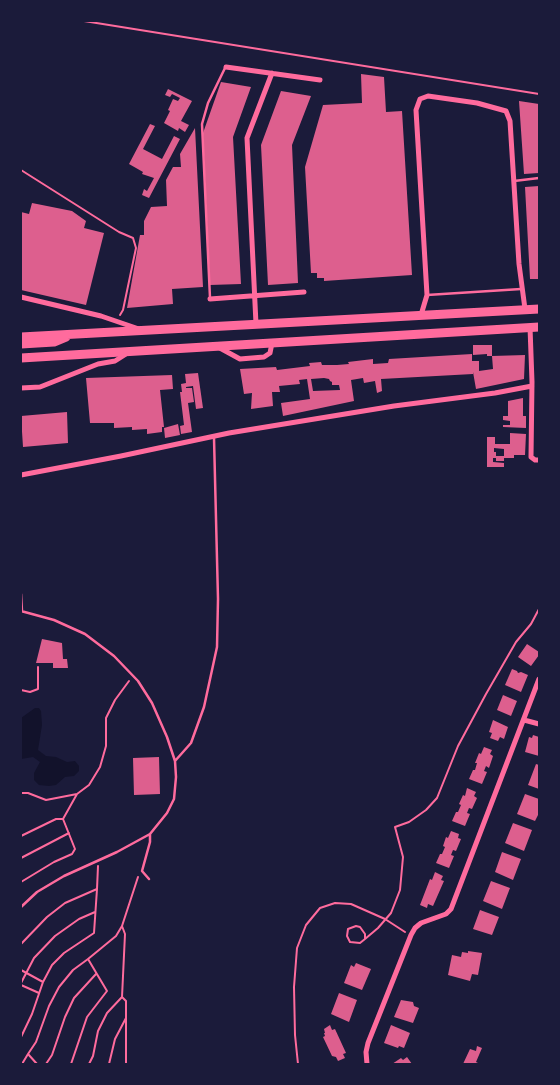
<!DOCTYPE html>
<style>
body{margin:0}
#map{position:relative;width:560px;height:1085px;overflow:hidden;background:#1b1b3a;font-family:"Nunito Sans",sans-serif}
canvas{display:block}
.frame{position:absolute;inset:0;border:22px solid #1b1b3a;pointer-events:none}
</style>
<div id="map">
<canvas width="560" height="1085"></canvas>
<div class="frame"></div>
</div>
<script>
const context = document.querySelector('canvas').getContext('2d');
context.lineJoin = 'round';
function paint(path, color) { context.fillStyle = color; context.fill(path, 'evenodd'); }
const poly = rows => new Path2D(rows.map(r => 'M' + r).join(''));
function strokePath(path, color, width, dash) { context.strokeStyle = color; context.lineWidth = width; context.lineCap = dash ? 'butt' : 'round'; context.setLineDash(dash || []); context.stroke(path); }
const water = poly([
 [35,708,39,708,41,711,42,725,38,750,46,756,56,757,67,762,75,761,79,766,79,771,74,776,65,777,56,785,49,786,39,785,34,780,34,773,40,762,33,757,21,759,21,718]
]);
const building = poly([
 [361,74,384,77,386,112,402,111,412,275,324,281,324,278,317,278,317,273,311,273,305,167,323,105,362,103],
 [221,82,251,87,233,137,241,284,210,285,203,133],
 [168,89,192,101,181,121,189,125,185,132,179,128,178,131,164,123,170,111,168,110,173,99,178,101,180,98,172,94,170,97,165,95],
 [281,91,311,96,292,145,298,283,268,285,261,145],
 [519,101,539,104,539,173,524,174],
 [150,124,155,126,143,149,162,159,174,136,180,139,149,198,142,195,144,189,147,191,154,178,142,174,143,172,129,164],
 [195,128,203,287,172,289,173,304,127,308,140,235,144,235,144,221,151,207,167,206,166,180,173,167,181,167,180,154],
 [539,186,539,279,530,279,525,187],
 [32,203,72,211,86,221,84,228,104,233,86,305,21,290,21,212,29,214],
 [473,345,492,345,492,356,487,356,487,354,473,355],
 [472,354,472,361,479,361,479,371,493,369,492,356,525,355,524,379,476,389,473,372,473,374,381,379,382,391,377,393,375,381,364,383,363,378,351,380,354,401,283,416,281,403,310,399,307,379,299,380,300,384,279,386,280,392,272,392,273,406,251,409,252,393,244,394,240,369,276,367,277,370,310,366,309,363,321,362,322,365,337,365,349,364,348,362,373,359,373,364,388,363,389,359],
 [324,378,329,379,330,381,332,382,332,385,339,385,340,390,313,391,311,379],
 [198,373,203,408,196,409,193,386,186,387,186,388,192,388,194,402,188,403,192,432,181,434,180,426,184,425,180,392,182,392,181,384,186,383,185,374],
 [172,375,173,389,160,390,164,427,162,427,162,432,147,434,147,429,132,430,132,427,114,428,114,423,90,423,86,378],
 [523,398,523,416,526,416,526,428,503,427,503,425,510,425,510,421,503,420,503,416,508,416,508,401],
 [67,412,68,443,23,447,21,416],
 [178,424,180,435,165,438,164,428],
 [510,433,526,434,525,455,514,455,514,458,504,458,504,461,496,461,496,458,493,458,493,462,504,463,504,467,487,467,487,437,495,437,495,444,510,444],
 [494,448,504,449,504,456,496,456,496,452,494,452],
 [42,639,62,643,63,659,67,659,68,668,53,668,53,663,36,663],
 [527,644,539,652,539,655,531,666,518,657],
 [512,669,517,671,518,673,521,672,528,675,521,692,505,685],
 [503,695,517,701,511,716,497,710],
 [493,720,508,727,504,739,500,737,498,741,490,738,492,733,489,732],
 [533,735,539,737,539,756,525,752,529,737,532,738],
 [484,747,492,750,490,754,493,756,489,768,486,766,484,771,487,772,482,784,469,779,473,770,475,770,477,763,475,763,479,753,481,754],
 [159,757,160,794,134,795,133,758],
 [536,764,539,765,539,789,528,785],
 [467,788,476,792,474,796,477,798,472,809,469,808,467,813,470,814,465,826,452,821,456,812,458,812,461,805,459,804,463,795,465,796],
 [525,794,539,799,539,813,535,821,517,814],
 [513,823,532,830,524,851,505,843],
 [451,831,459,834,458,838,461,839,456,851,453,850,451,855,454,856,449,868,436,863,440,854,442,854,445,847,443,846,446,837,448,838],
 [502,852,521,859,513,880,495,872],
 [435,872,443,876,441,880,444,881,433,906,428,904,427,908,420,905,430,879,432,880],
 [491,881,510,888,502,909,483,901],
 [480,910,499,917,492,935,473,929],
 [468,951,482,953,478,975,472,974,470,981,448,975,452,955,461,957,462,952,468,953],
 [356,963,371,969,362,990,344,983,351,965,354,967],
 [339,993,357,1000,349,1022,331,1014],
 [401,1000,413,1002,414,1006,419,1008,413,1023,394,1017],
 [330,1025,332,1030,335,1029,346,1053,343,1054,345,1058,338,1061,336,1057,332,1056,323,1037,325,1036,324,1033,325,1033,324,1029],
 [391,1025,410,1033,404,1048,399,1046,398,1048,384,1043],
 [477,1046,482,1048,476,1062,480,1064,463,1064,470,1049,476,1051],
 [407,1057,412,1064,392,1064,401,1058,403,1060]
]);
const path = poly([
 [84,21,539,94],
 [21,170,119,232,133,238,136,248,123,310,120,315],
 [21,690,30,692,38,689,38,667],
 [21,793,28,793,46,800,77,794,89,785,100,767,106,746,106,718,115,700,129,681],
 [21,836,56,819,63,819],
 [21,858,69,833],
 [21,882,54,862,72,854,75,849,63,819,77,794],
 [97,889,98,866],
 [365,939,365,934,360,927,356,926,348,929,347,936,350,942,360,943,365,939,378,928,391,913,400,890,403,857,395,827,409,822,426,810,437,798,458,746,486,694,516,642,531,624,539,609],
 [21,944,47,917,65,903,97,889,94,933,64,953,52,965,43,982,32,1014,21,1037],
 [21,970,43,982],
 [21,983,34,958,55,936,79,919,95,912],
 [21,985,39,993],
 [28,1054,36,1042,49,1006,59,987,73,970,88,959],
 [22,1064,28,1054,37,1064],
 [46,1064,52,1055,65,1017,74,998,96,974],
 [71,1064,87,1017,107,991,88,959,116,936,122,926,138,877],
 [89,1064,93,1056,98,1031,107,1013,122,997],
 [109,1064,115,1039,126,1018,126,1001,122,997,125,934,122,926],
 [126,1064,126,1018],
 [298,1064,295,1035,294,987,297,948,306,925,320,908,335,903,351,904,385,919,405,932]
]);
const service = poly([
 [514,181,539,178],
 [427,295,521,289],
 [210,298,202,124,208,103,225,68],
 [21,594,22,611],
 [21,611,54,620,85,634,114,656,138,681,152,703,167,737,175,761,176,777,174,799,167,813,150,834,117,852,64,876,37,892,21,907],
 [175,761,191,743,204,707,217,647,218,599,214,438],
 [149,879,142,871,150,842,150,834]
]);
const minor = poly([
 [226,67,320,80],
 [21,297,101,316,139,329],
 [210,299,304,292],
 [421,315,427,295,416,110,420,99,428,96,477,103,506,111,510,121,519,264,525,309],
 [256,324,247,138,272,73],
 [530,327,532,382,531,457,535,460,539,460],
 [218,347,240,359,264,357,270,353,272,343],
 [21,388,40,387,98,364,115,361,126,354],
 [21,475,121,456,229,433,394,406,495,393,532,386],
 [524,720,539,724],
 [367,1064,366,1052,368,1043,411,935,415,928,421,923,446,914,451,909,539,679]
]);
const trunk = poly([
 [21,337,539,309],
 [21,344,54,342,66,337],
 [21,358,539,327]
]);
paint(water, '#12122b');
paint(building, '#dd5f8e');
strokePath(path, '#ff6b9d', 2);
strokePath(service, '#ff6b9d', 2.5);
strokePath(minor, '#ff6b9d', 5);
strokePath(trunk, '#ff6b9d', 9);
</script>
